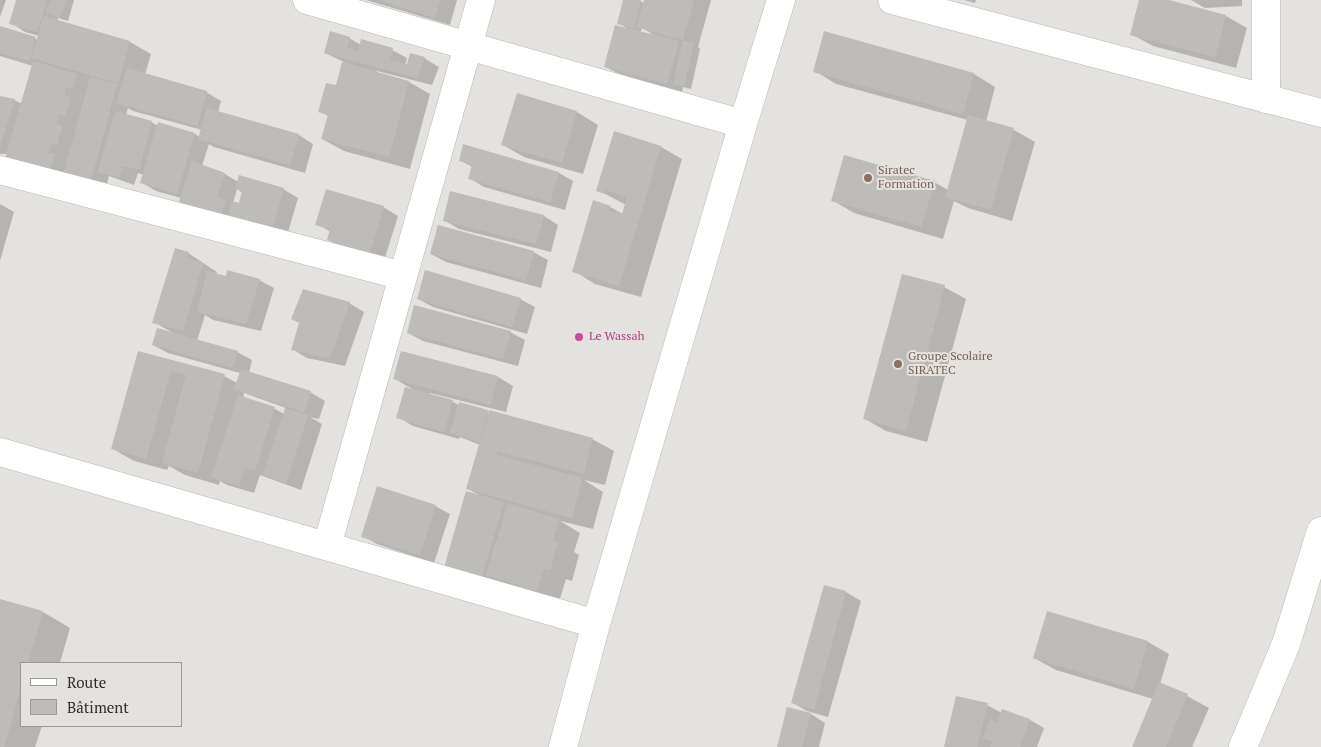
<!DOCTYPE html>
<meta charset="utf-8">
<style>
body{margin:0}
#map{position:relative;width:1321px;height:747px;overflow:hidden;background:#e4e2de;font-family:"PT Serif",serif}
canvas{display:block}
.legend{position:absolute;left:20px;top:662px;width:162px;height:65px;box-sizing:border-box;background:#e4e2de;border:1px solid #9b9a97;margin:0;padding:6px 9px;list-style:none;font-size:15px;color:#2e2d2c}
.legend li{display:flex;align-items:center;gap:10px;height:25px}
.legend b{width:25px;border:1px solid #9b9a97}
</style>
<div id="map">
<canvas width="1321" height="747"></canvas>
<ul class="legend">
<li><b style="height:6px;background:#fff"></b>Route</li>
<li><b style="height:14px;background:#bebcb8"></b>Bâtiment</li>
</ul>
</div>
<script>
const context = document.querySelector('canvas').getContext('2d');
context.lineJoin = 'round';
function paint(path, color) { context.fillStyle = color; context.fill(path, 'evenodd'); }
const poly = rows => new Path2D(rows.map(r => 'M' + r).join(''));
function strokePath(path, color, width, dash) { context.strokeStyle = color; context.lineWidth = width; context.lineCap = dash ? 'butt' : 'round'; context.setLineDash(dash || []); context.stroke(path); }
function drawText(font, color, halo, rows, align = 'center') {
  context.font = font + ' "PT Serif",serif'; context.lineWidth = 4; context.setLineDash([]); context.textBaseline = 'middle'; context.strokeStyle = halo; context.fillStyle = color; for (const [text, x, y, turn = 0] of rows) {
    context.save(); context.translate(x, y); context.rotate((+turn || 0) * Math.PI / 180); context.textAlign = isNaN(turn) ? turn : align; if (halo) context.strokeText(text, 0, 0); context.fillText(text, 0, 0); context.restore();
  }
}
const shadow = poly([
 [0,0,6,0,0,17],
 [17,0,74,0,68,21,58,18,57,21,130,42,151,54,145,75,206,92,221,101,218,112,299,135,313,144,305,173,214,147,209,144,202,166,225,174,238,182,283,189,298,198,287,236,195,210,180,201,181,198,156,191,141,182,144,175,138,173,134,185,109,176,105,192,7,154,0,154,0,97,14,100,22,104,33,66,0,56,0,27,38,40,39,36,25,32,11,23],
 [128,108,133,111,202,130,200,137,195,134,158,126,151,122,126,115],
 [237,189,243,193,240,205,233,203],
 [366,0,457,0,450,25],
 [625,0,637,0,644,3,645,0,711,0,698,47,700,49,691,89,683,87,682,92,621,75,606,67,627,28,618,23],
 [642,28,654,35,640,33],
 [964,0,976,0,975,3],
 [1140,0,1164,0,1226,16,1247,28,1236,68,1153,46,1131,34],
 [1191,0,1242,0,1242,6,1205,8],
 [825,33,974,74,995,87,986,122,1014,130,1035,142,1012,221,968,208,954,201,943,239,854,213,832,200,934,182,948,190,968,120,836,84,815,71],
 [349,38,361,45,392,50,407,58,405,65,424,58,439,67,432,85,377,71,376,73,409,82,430,94,410,169,344,151,322,139,328,116,319,111,337,87,344,62,325,53],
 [518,95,577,112,598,125,583,174,524,157,503,145],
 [615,133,661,147,682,159,641,297,595,284,574,271,610,207,623,214,626,205,598,190],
 [460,160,559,173,573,181,565,210,484,187,469,178,472,167],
 [0,204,14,212,0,261],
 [383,207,398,216,384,261,343,248,329,240,331,232,317,224],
 [544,216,558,225,551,252,459,229,444,220],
 [533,252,548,260,541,288,446,262,431,254],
 [188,253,217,272,216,275,227,277,259,280,274,288,261,331,213,320,205,315,197,341,237,352,252,360,249,373,310,392,325,401,319,419,310,417,322,424,301,490,260,475,254,493,227,485,220,481,219,485,185,475,169,466,167,470,134,461,113,449,139,352,224,376,237,383,240,373,168,353,153,345,173,333,154,322],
 [244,393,286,408,284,414,275,409,243,398],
 [944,287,966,299,927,442,886,431,865,419],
 [418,299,520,299,535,307,527,334,433,307],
 [349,303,364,312,345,366,307,358,292,349],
 [506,330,525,340,518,366,423,341,408,333],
 [402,353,498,377,513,386,506,412,430,393,429,395,453,402,459,405,592,439,614,451,605,485,584,480,603,492,593,529,560,521,580,533,574,552,579,555,572,581,566,579,559,602,509,587,498,581,495,590,459,579,479,495,468,489,480,445,460,437,459,439,413,426,398,417,412,389,395,379],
 [435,506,450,514,434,563,377,544,363,536],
 [824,586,846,592,861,601,828,717,807,711,793,703],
 [0,600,43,612,70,628,60,663,21,663,21,726,42,726,35,747,0,747],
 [1148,642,1169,654,1160,684,1187,696,1209,708,1192,747,1133,747,1153,699,1056,670,1034,658],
 [987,705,1002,713,1030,720,1044,728,1037,747,945,747],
 [811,714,825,723,819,747,778,747]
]);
const building = poly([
 [16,0,47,0,37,32,9,24],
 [50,0,66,0,60,18,46,13],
 [378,0,440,0,435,18],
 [623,0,641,0,634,28,617,24],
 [644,0,694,0,683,40,636,27],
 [1139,0,1169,0,1226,15,1215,57,1130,35],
 [44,16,130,41,118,83,31,58],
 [615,25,679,41,667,84,604,67],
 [0,26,36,37,29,61,0,53],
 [330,31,350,37,347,48,358,51,361,39,393,48,390,60,407,64,410,53,425,57,417,78,324,53],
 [824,31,974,73,963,114,813,72],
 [683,41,694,43,684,86,673,84],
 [33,61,77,74,73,88,66,87,64,96,71,97,65,116,59,114,56,124,62,126,57,145,51,144,48,153,55,154,48,175,4,162],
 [342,62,409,81,389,157,321,139,328,115,318,112,326,83,336,85],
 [127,68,207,91,197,126,117,103],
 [90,77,117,84,90,184,63,176],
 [517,93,577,111,562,163,501,145],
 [0,96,15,99,0,146],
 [207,108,299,134,290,165,198,139],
 [115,111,152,121,139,170,123,166,119,178,98,172],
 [968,115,1014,128,991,210,945,197],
 [158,122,195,133,177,194,140,183],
 [614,131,661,146,619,286,572,272,593,200,611,206,609,211,622,214,627,197,605,190,605,194,596,191],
 [463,144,559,172,550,202,468,179,472,165,459,161],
 [844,155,935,181,921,227,831,201],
 [192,161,225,173,217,197,226,200,219,220,206,211,179,202],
 [239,175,284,188,272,229,226,222,232,201,239,203,242,191,235,189],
 [326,189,384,206,370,253,327,240,330,229,315,225],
 [450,191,544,215,536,244,443,221],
 [438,225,534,251,526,280,430,254],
 [175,248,189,252,187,258,203,263,183,331,152,323],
 [227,270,260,279,246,324,197,312,207,271,226,276],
 [425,270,521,298,512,327,417,299],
 [902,274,945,285,906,431,863,419],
 [303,289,350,302,330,358,291,350,299,323,291,319],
 [414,305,511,331,503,359,407,333],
 [157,328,238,351,233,368,152,345],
 [138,351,225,374,198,473,162,463,186,375,171,370,146,459,111,449],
 [401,351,498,376,491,405,393,379],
 [241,369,311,391,304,412,234,389],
 [405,387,453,400,444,432,396,418],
 [238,395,275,407,255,471,245,468,239,486,211,477],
 [459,402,488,410,479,442,450,433],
 [285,408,308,415,286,483,263,475],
 [489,410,593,438,584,474,497,451,496,455,582,478,572,518,466,489],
 [377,486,436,505,420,555,361,537],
 [466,491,504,502,480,582,443,571],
 [508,504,559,519,553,541,558,542,550,570,544,568,537,591,486,575],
 [824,585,846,591,814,710,791,703],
 [0,599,43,611,28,663,21,663,21,687,4,747,0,747],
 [1047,611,1148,641,1134,689,1033,658],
 [1159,682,1188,694,1166,747,1132,747],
 [956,696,988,703,977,747,944,747],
 [787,707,811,713,802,747,777,747],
 [1002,709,1030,719,1020,747,990,747,993,741,983,738,990,720,997,723]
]);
const street = poly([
 [307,0,743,124],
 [892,0,1321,113],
 [1266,99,1266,0],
 [0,170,403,276],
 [0,452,596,624],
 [327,546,481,0],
 [563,747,596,624,743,124,781,0],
 [1243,747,1286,644,1321,531]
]);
const markers = [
 [868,178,5,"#8d6e63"],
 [579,337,5,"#d1479c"],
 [898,364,5,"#8d6e63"]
];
const educationNames = [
 ["Siratec",878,171],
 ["Formation",878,185],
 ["Groupe Scolaire",908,357],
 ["SIRATEC",908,371]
];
const hotelNames = [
 ["Le Wassah",589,337]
];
paint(shadow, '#0003');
paint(building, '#bebcb8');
strokePath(street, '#b9b7b4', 29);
strokePath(street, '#fff', 28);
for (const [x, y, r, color] of markers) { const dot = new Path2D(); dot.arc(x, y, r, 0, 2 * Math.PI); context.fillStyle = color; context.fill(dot); strokePath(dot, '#e4e2de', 2); }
drawText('12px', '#785e54', '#e4e2de', educationNames, 'left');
drawText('12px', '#b23c85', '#e4e2de', hotelNames, 'left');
</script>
